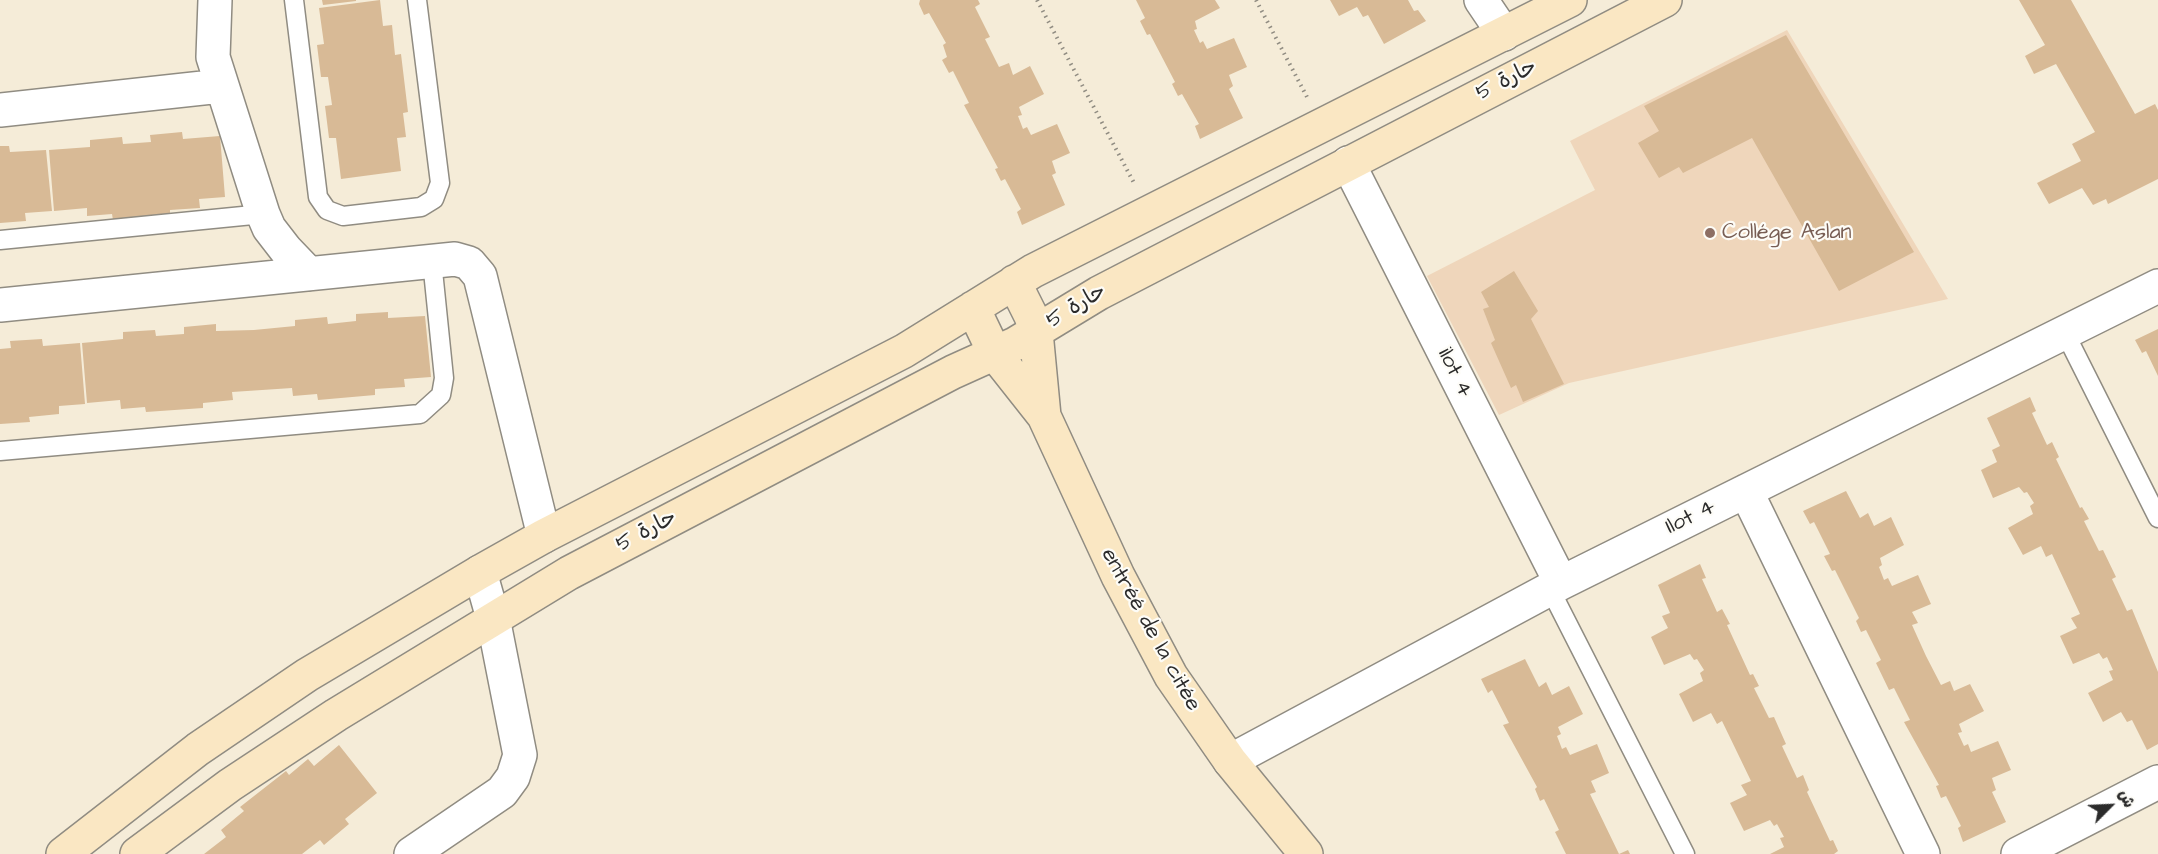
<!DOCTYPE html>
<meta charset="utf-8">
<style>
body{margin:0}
#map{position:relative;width:2158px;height:854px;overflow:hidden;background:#f5ecd8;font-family:"Architects Daughter","Playpen Sans Arabic",sans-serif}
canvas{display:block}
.north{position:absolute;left:2080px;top:776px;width:60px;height:60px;-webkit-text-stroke:4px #fdfcf7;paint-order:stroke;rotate:66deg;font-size:16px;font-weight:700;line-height:24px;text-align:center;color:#2b2b2b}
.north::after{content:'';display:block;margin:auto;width:21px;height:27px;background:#2b2b2b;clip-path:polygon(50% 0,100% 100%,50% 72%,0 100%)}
</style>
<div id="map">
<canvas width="2158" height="854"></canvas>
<div class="north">ش</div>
</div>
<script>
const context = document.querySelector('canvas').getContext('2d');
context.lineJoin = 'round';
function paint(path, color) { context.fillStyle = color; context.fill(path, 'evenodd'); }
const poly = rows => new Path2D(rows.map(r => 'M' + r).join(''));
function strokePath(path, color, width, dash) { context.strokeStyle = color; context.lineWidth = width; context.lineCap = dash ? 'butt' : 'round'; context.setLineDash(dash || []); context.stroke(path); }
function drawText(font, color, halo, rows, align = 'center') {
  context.font = font + ' "Architects Daughter","Playpen Sans Arabic",sans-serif'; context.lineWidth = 4.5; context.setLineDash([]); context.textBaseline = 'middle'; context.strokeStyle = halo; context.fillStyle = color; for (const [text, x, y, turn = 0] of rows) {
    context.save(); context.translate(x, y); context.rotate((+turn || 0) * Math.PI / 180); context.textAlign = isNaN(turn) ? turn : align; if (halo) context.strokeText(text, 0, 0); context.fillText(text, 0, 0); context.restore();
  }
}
const built = poly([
 [1787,30,1948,299,1569,383,1499,415,1427,276,1595,190,1570,141]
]);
const building = poly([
 [322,0,356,0,356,1,323,5],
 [380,0,383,26,392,25,395,55,401,54,408,112,403,113,406,137,397,138,401,171,341,179,336,138,329,138,325,106,332,105,328,77,321,77,317,45,324,44,319,8],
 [920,0,978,0,980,4,975,7,990,37,985,39,999,67,1009,63,1013,75,1030,66,1044,94,1019,107,1022,115,1018,116,1023,129,1027,127,1031,135,1057,124,1070,153,1052,161,1056,173,1052,175,1065,205,1022,225,1017,212,1021,209,1005,179,1001,181,995,169,998,168,964,105,969,103,953,71,949,73,942,60,947,57,943,45,946,43,929,13,924,15,919,4],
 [1136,0,1215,0,1220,8,1195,21,1197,29,1194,30,1200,43,1203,41,1207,49,1234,38,1247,67,1229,75,1233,86,1229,89,1243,118,1200,139,1195,126,1199,124,1182,94,1178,96,1172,84,1175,82,1150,34,1147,35,1140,21,1145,18],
 [1330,0,1408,0,1414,11,1418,10,1426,21,1384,44,1368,15,1363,17,1357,7,1339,16],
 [2019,0,2071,0,2135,114,2155,104,2158,110,2158,179,2108,204,2106,199,2093,205,2082,188,2049,204,2037,183,2081,161,2072,144,2095,132,2056,64,2034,74,2025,56,2045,45],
 [1786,35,1914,252,1839,291,1752,138,1683,173,1679,167,1659,178,1638,143,1659,131,1644,106],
 [182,132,183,139,220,136,225,197,199,199,200,208,170,210,170,215,113,220,112,214,87,216,87,208,54,211,49,150,90,147,90,140,122,137,123,144,151,142,150,135],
 [0,146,9,146,10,152,46,150,52,211,25,213,26,221,0,223],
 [1514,271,1538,311,1531,319,1564,384,1523,402,1516,385,1511,388,1491,343,1495,340,1483,309,1489,307,1481,292],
 [388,312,388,318,425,316,431,377,404,379,405,387,375,389,375,395,318,400,317,394,293,396,292,388,232,392,233,400,203,403,203,408,146,412,145,407,121,409,120,400,87,403,82,343,123,339,123,332,155,330,156,336,184,334,184,327,216,324,216,331,254,330,295,326,295,320,327,317,328,324,356,321,356,314],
 [2158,329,2158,376,2146,351,2142,353,2135,340],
 [42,339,43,346,80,343,85,404,59,406,59,414,29,417,30,422,0,424,0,349,11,348,10,341],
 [2030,397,2036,411,2032,413,2047,445,2052,442,2059,457,2056,459,2080,508,2082,507,2089,519,2084,521,2099,551,2103,550,2116,577,2112,579,2127,611,2132,609,2158,672,2158,744,2147,750,2132,720,2127,722,2121,712,2103,722,2088,693,2113,680,2109,671,2113,670,2107,657,2103,659,2099,653,2073,664,2060,636,2077,628,2071,618,2080,614,2052,554,2046,557,2041,546,2023,555,2008,528,2033,514,2030,506,2034,503,2027,492,2024,493,2019,487,1993,498,1981,470,1997,462,1992,450,2000,446,1987,418],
 [1846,491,1860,518,1868,513,1874,526,1891,517,1904,545,1880,558,1882,565,1879,567,1884,580,1888,578,1892,586,1918,575,1931,604,1912,612,1918,623,1912,625,1926,656,1941,685,1950,681,1954,691,1970,684,1984,711,1959,724,1962,732,1958,733,1964,746,1968,744,1971,752,1998,741,2011,770,1992,778,1996,790,1992,792,2006,822,1963,842,1958,828,1961,826,1946,796,1941,798,1936,786,1939,785,1904,722,1910,720,1894,688,1889,690,1876,663,1881,660,1866,630,1861,632,1856,621,1859,618,1835,570,1832,571,1824,556,1830,554,1814,522,1810,524,1803,511],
 [1700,564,1706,578,1702,579,1717,612,1722,609,1730,624,1727,625,1750,675,1753,674,1759,686,1754,688,1769,718,1774,717,1786,744,1782,746,1797,778,1803,775,1809,790,1807,792,1830,841,1833,840,1838,851,1834,854,1770,854,1784,847,1780,838,1784,837,1777,824,1774,826,1770,820,1744,831,1730,803,1747,795,1741,785,1751,781,1737,752,1722,721,1717,724,1711,713,1693,722,1679,694,1703,681,1700,673,1704,670,1697,659,1694,660,1690,654,1664,665,1651,637,1668,628,1662,616,1670,613,1658,585],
 [1525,659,1539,687,1546,682,1552,695,1569,686,1583,714,1558,727,1561,734,1557,736,1562,749,1566,747,1570,755,1597,744,1609,773,1591,781,1596,792,1590,794,1619,854,1628,850,1630,854,1566,854,1555,832,1559,830,1544,799,1540,801,1535,789,1537,787,1503,725,1509,723,1492,690,1488,693,1481,679],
 [339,745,377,793,345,819,349,824,324,845,320,840,302,854,204,854,226,837,221,830,244,811,240,807,286,771,289,775,308,759,314,766]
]);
const path = poly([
 [1037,0,1134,183],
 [1256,0,1307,97]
]);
const lane = poly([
 [294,0,318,197,327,210,343,216,421,207,434,199,440,183,417,0],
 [0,240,263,214],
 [2065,333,2158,518],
 [0,451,420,414,441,395,444,378,432,261],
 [1550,589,1685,854]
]);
const street = poly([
 [215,0,213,57,263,214,269,228,286,250,309,274],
 [1481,0,1504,34],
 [0,110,221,86],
 [1348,163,1561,583],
 [0,305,455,259,469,263,480,276,544,536],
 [1746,491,1923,854],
 [1230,761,1561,583,2158,286],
 [411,854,502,792,513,777,520,755,493,618,480,572],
 [2018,854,2158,782]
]);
const secondary = poly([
 [1014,282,1031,316,1036,332,1044,416],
 [973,308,995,354,1044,416,1118,576,1171,676,1230,761,1306,854],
 [63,854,198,749,307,675,480,572,544,536,904,351,1033,271,1570,0],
 [137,854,230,785,336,715,569,573,953,372,1015,344,1099,293,1665,0]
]);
const markers = [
 [1710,233,6,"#8d6e63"]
];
const streetNames = [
 ["حارة 5",1507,81,-27],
 ["حارة 5",1077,307,-31],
 ["ilot 4",1454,373,63],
 ["Ilot 4",1691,518,-26],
 ["حارة 5",647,532,-28],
 ["entréé de la citée",1150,630,61]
];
const educationNames = [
 ["Collége Aslan",1722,233]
];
paint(built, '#efd6bb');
paint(building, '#d8ba96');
strokePath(lane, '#908c82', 21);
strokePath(street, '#908c82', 36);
strokePath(secondary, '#908c82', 36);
strokePath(path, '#908c82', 4, [1.5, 4.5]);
strokePath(lane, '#fff', 18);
strokePath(street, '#fff', 33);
strokePath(secondary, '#fae7c3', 33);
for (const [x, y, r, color] of markers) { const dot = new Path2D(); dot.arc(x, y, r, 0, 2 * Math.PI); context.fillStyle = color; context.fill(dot); strokePath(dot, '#fdfcf7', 2); }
drawText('22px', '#2b2b2b', '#fdfcf7', streetNames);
drawText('22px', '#785e54', '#fdfcf7', educationNames, 'left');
</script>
